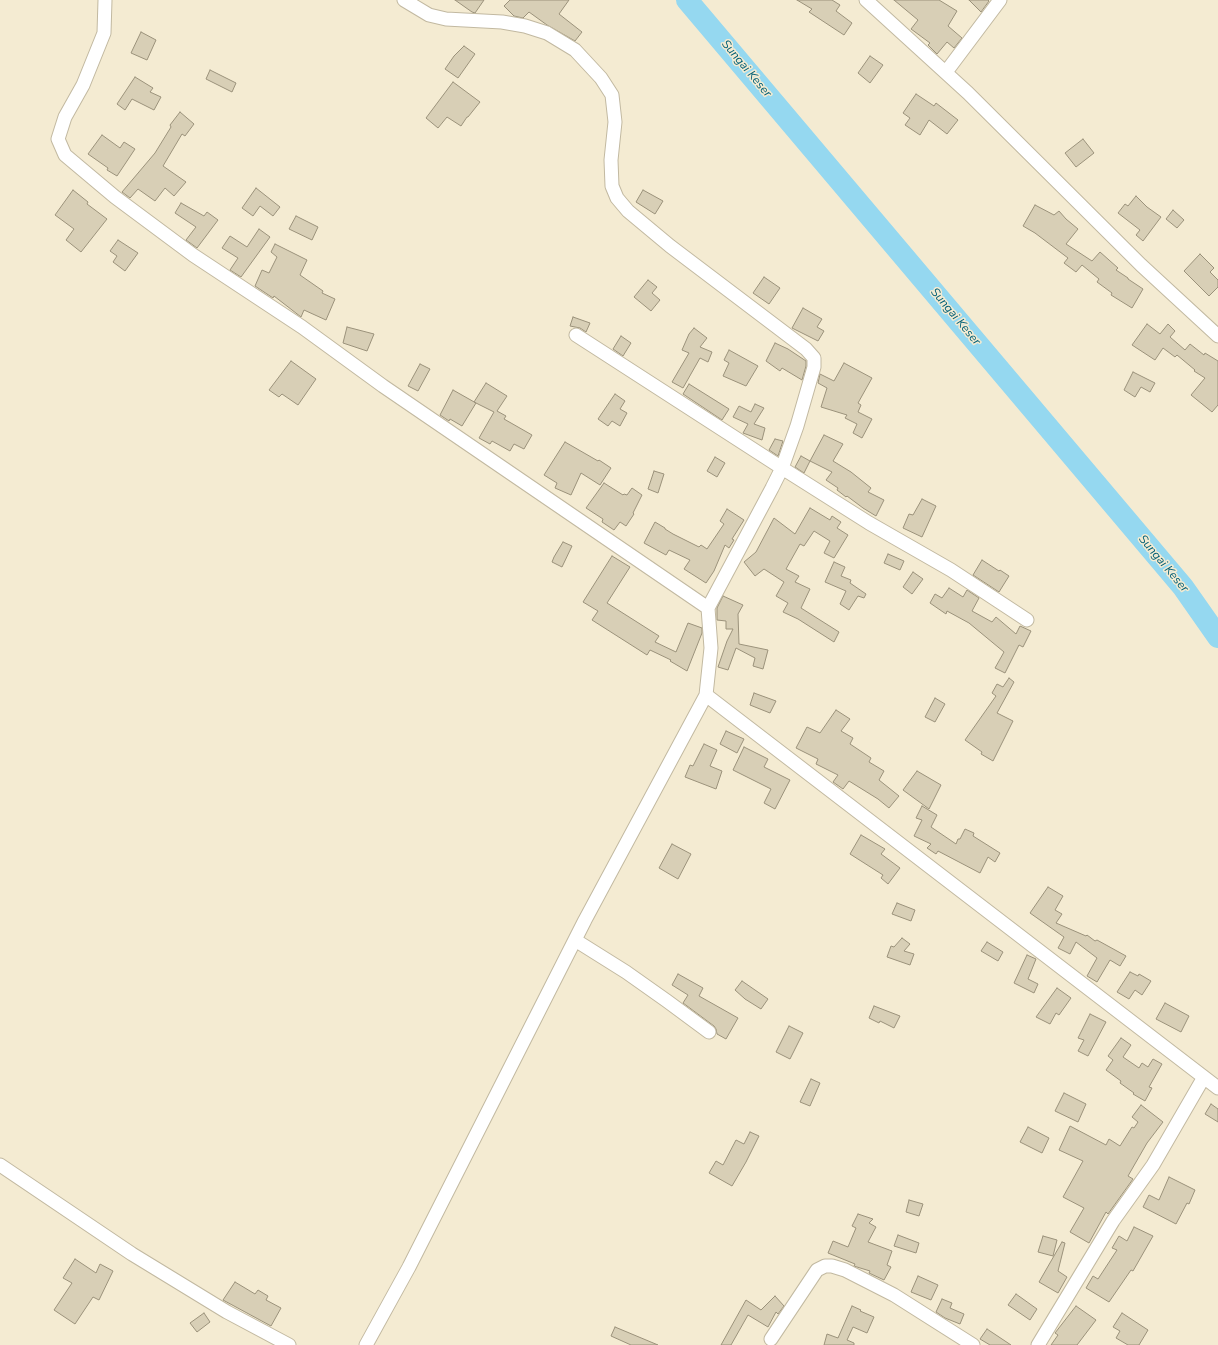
<!DOCTYPE html>
<style>
body{margin:0}
canvas{display:block;background:#f4ebd2}
</style>
<canvas width="1218" height="1345"></canvas>
<script>
const context = document.querySelector('canvas').getContext('2d');
context.lineJoin = 'round';
const poly = rows => new Path2D(rows.map(r => 'M' + r).join(''));
function strokePath(path, color, width, dash) { context.strokeStyle = color; context.lineWidth = width; context.lineCap = dash ? 'butt' : 'round'; context.setLineDash(dash || []); context.stroke(path); }
function paint(path, color) { context.fillStyle = color; context.fill(path, 'evenodd'); }
function drawText(font, color, halo, rows, align = 'center') {
  context.font = font + ' "Nunito Sans",sans-serif'; context.lineWidth = 3; context.setLineDash([]); context.textBaseline = 'middle'; context.strokeStyle = halo; context.fillStyle = color; for (const [text, x, y, turn = 0] of rows) {
    context.save(); context.translate(x, y); context.rotate((+turn || 0) * Math.PI / 180); context.textAlign = isNaN(turn) ? turn : align; if (halo) context.strokeText(text, 0, 0); context.fillText(text, 0, 0); context.restore();
  }
}
const river = poly([
 [687,0,1183,587,1218,637]
]);
const building = poly([
 [455,0,484,0,475,13,472,12,455,0],
 [510,0,569,0,559,14,582,32,575,41,547,25,529,12,523,18,514,16,504,6,510,0],
 [797,0,832,0,840,5,836,11,852,23,844,35,809,12,812,9,797,0],
 [894,0,939,0,957,11,948,26,962,38,954,48,947,42,937,54,928,45,930,43,911,29,918,20,894,0],
 [969,0,988,0,989,1,981,12,969,0],
 [141,32,156,40,147,60,131,53,141,32],
 [464,46,475,54,458,78,445,69,454,56,464,46],
 [870,56,883,65,870,83,858,73,870,56],
 [210,70,236,83,232,92,206,79,210,70],
 [135,77,153,88,150,92,161,97,154,110,132,99,125,110,117,104,135,77],
 [453,82,480,102,468,117,467,117,461,126,447,117,438,128,426,118,453,82],
 [916,94,934,106,936,103,958,120,947,134,929,120,920,135,905,125,910,118,903,113,916,94],
 [180,112,194,124,185,136,182,134,163,166,186,182,174,196,165,188,155,201,138,189,130,198,122,192,155,153,171,127,170,125,180,112],
 [102,135,120,148,124,142,135,149,117,176,107,170,108,168,88,154,102,135],
 [1083,139,1094,153,1076,167,1065,153,1083,139],
 [256,188,280,207,273,216,260,206,253,216,242,208,256,188],
 [73,190,88,202,87,204,107,219,81,252,66,240,74,229,55,215,73,190],
 [643,190,663,201,655,214,636,202,643,190],
 [1136,196,1147,207,1161,217,1143,241,1136,235,1140,230,1118,213,1125,204,1128,206,1136,196],
 [181,203,204,216,207,212,218,220,197,248,186,240,196,227,175,213,181,203],
 [1035,205,1054,215,1059,211,1066,219,1078,229,1066,244,1092,261,1100,252,1118,268,1116,270,1128,278,1128,279,1143,289,1132,308,1111,295,1112,293,1097,282,1099,279,1082,265,1076,272,1064,263,1068,258,1035,233,1023,226,1035,205],
 [1173,210,1184,220,1177,228,1166,219,1173,210],
 [296,216,318,227,312,240,289,229,296,216],
 [259,229,270,237,241,277,230,270,238,258,222,248,230,236,247,247,259,229],
 [118,240,138,253,125,271,113,262,117,256,110,251,118,240],
 [275,244,307,260,300,275,323,291,322,293,335,299,326,320,304,310,301,317,274,296,273,298,255,286,262,270,269,273,277,257,271,252,275,244],
 [1200,254,1214,268,1210,272,1218,280,1218,287,1209,296,1184,271,1200,254],
 [764,277,780,288,769,304,753,293,764,277],
 [648,280,657,287,652,293,660,300,651,311,634,297,648,280],
 [803,308,822,319,817,327,824,331,818,341,792,328,803,308],
 [573,317,590,323,586,332,580,328,570,326,573,317],
 [1147,324,1160,334,1168,324,1175,331,1170,337,1185,350,1190,344,1204,355,1205,353,1218,361,1218,405,1212,412,1191,395,1205,378,1194,371,1195,370,1177,355,1175,357,1163,348,1155,360,1132,345,1147,324],
 [347,327,374,334,367,351,343,343,347,327],
 [694,328,707,338,700,347,712,352,708,362,700,358,683,388,672,382,689,353,682,350,689,334,694,328],
 [621,336,631,343,623,356,613,349,621,336],
 [775,343,788,349,806,361,806,366,802,380,782,368,780,371,766,361,775,343],
 [729,350,758,366,746,386,723,376,729,363,724,360,729,350],
 [291,361,316,379,298,405,282,394,279,397,269,390,291,361],
 [844,363,872,378,858,403,861,405,858,412,872,419,862,438,853,433,857,424,845,418,847,415,821,407,827,388,818,383,820,374,834,381,844,363],
 [420,364,430,369,418,391,408,386,420,364],
 [1133,372,1155,383,1150,392,1141,387,1135,397,1124,390,1133,372],
 [486,383,507,396,497,411,506,416,504,419,532,435,524,449,514,444,510,451,492,441,490,444,479,438,494,412,474,402,486,383],
 [689,384,729,409,722,420,683,394,689,384],
 [453,390,476,403,462,426,450,419,449,421,440,415,453,390],
 [615,394,625,401,620,409,627,413,620,426,612,421,608,426,598,419,615,394],
 [755,404,764,408,754,424,765,428,762,440,743,433,748,424,733,417,739,406,751,412,755,404],
 [824,435,843,444,833,461,851,472,871,488,868,492,884,500,876,516,863,508,847,496,846,497,837,490,838,488,826,480,832,472,810,461,824,435],
 [775,439,783,441,778,456,769,450,775,439],
 [565,442,598,461,599,460,611,468,600,485,581,473,571,495,555,488,557,483,544,475,565,442],
 [801,456,810,461,804,473,795,467,801,456],
 [715,457,725,463,717,477,707,471,715,457],
 [654,471,664,474,658,493,648,489,654,471],
 [604,483,623,495,624,494,627,495,632,488,642,495,633,513,634,514,626,526,620,522,614,530,602,522,603,519,586,508,604,483],
 [922,499,936,506,922,537,903,528,909,514,913,515,922,499],
 [810,508,830,520,832,516,841,522,837,528,848,535,834,558,824,553,830,541,814,531,804,546,800,544,786,569,799,576,795,582,810,589,801,608,839,632,834,642,798,619,783,612,788,603,776,596,784,582,764,569,755,576,744,562,756,552,774,518,795,534,810,508],
 [727,509,744,520,732,539,734,540,729,548,725,545,714,571,706,583,684,569,690,560,669,550,666,555,644,543,655,522,665,528,665,529,673,534,699,547,701,545,707,549,724,524,720,521,727,509],
 [563,542,572,546,562,567,552,562,554,557,563,542],
 [888,554,904,561,900,570,884,563,888,554],
 [612,556,630,567,607,603,659,636,655,642,676,652,688,623,702,628,702,633,687,671,670,661,671,660,650,650,647,655,592,620,598,611,583,602,612,556],
 [982,560,999,571,1000,570,1009,576,999,592,973,575,982,560],
 [834,562,845,567,841,576,851,580,850,583,866,594,864,598,858,596,849,610,840,604,846,591,825,582,834,562],
 [913,572,923,579,912,594,903,587,913,572],
 [949,588,963,597,967,590,979,598,972,611,992,622,996,617,1016,634,1020,626,1031,631,1023,647,1019,645,1005,673,995,668,1004,652,969,623,947,611,946,614,930,603,935,594,942,598,949,588],
 [723,596,743,605,738,614,739,644,768,650,763,669,753,666,755,658,736,648,728,670,718,667,727,641,733,629,726,629,726,621,717,620,717,608,723,596],
 [1009,678,1014,682,997,713,1013,721,993,761,981,754,982,752,965,740,996,696,992,693,997,684,1003,687,1009,678],
 [754,693,776,701,770,713,750,705,754,693],
 [935,698,945,704,935,722,925,717,935,698],
 [836,710,850,719,841,731,853,738,850,744,871,758,869,762,884,771,879,780,899,796,889,808,878,799,849,781,843,789,833,782,838,775,816,764,818,759,796,748,807,727,820,733,836,710],
 [726,731,744,739,737,753,720,744,726,731],
 [704,744,717,750,710,766,722,771,716,789,685,777,690,765,693,766,704,744],
 [744,747,768,759,764,767,790,780,775,809,764,803,771,789,733,770,744,747],
 [917,771,941,785,929,809,903,790,917,771],
 [922,806,937,815,931,827,956,844,958,839,960,839,965,829,974,833,973,836,1000,853,995,862,988,857,980,873,938,851,936,854,927,848,931,844,914,836,922,820,916,818,922,806],
 [861,835,885,849,881,854,900,868,888,884,881,878,883,875,850,854,861,835],
 [672,844,691,854,678,879,659,868,672,844],
 [1048,887,1063,896,1055,910,1062,914,1056,923,1086,936,1087,935,1095,941,1097,940,1126,956,1120,966,1110,960,1097,982,1087,976,1097,958,1076,942,1070,954,1058,948,1064,937,1030,913,1048,887],
 [897,903,915,910,911,921,892,914,897,903],
 [902,938,910,944,904,951,914,954,910,965,887,957,891,946,894,947,902,938],
 [987,942,1003,952,998,961,981,951,987,942],
 [1027,955,1036,959,1028,979,1038,984,1034,993,1014,983,1027,955],
 [1130,972,1138,976,1139,974,1151,981,1142,995,1135,990,1129,999,1117,992,1130,972],
 [678,974,703,988,699,996,738,1018,726,1039,717,1034,716,1029,714,1026,683,1003,688,995,672,985,678,974],
 [742,981,768,999,761,1009,745,999,735,990,742,981],
 [1057,988,1071,998,1059,1015,1056,1013,1050,1024,1036,1017,1057,988],
 [1165,1003,1189,1016,1181,1032,1156,1019,1165,1003],
 [874,1006,900,1016,894,1028,880,1021,879,1023,869,1018,874,1006],
 [1090,1014,1106,1022,1088,1056,1078,1051,1084,1040,1078,1038,1090,1014],
 [789,1026,803,1033,790,1059,776,1052,789,1026],
 [1121,1038,1131,1045,1123,1057,1139,1068,1142,1063,1148,1067,1153,1059,1162,1064,1149,1087,1152,1088,1145,1101,1133,1094,1134,1093,1120,1083,1121,1081,1106,1070,1113,1060,1108,1056,1121,1038],
 [811,1079,820,1083,810,1106,800,1102,811,1079],
 [1064,1093,1086,1104,1078,1122,1055,1111,1064,1093],
 [1211,1104,1218,1109,1218,1122,1205,1114,1211,1104],
 [1141,1105,1163,1122,1147,1143,1128,1176,1133,1179,1108,1214,1106,1212,1089,1243,1070,1232,1084,1208,1063,1197,1083,1161,1059,1150,1070,1126,1106,1145,1109,1139,1120,1146,1132,1127,1134,1128,1138,1122,1132,1117,1141,1105],
 [1028,1127,1049,1138,1042,1153,1020,1142,1028,1127],
 [750,1132,759,1136,746,1162,732,1186,709,1173,716,1161,723,1165,736,1140,744,1144,750,1132],
 [1169,1177,1195,1190,1189,1204,1187,1203,1176,1224,1143,1207,1149,1195,1159,1200,1169,1177],
 [909,1200,923,1204,919,1216,906,1212,909,1200],
 [858,1214,873,1219,869,1223,876,1227,868,1242,892,1251,887,1265,891,1267,884,1280,869,1273,870,1271,857,1267,854,1266,855,1264,828,1253,833,1241,848,1247,856,1228,852,1226,858,1214],
 [1134,1227,1153,1236,1133,1271,1131,1270,1109,1302,1086,1288,1093,1276,1098,1279,1117,1250,1112,1248,1119,1236,1127,1241,1134,1227],
 [898,1235,919,1243,916,1253,894,1246,898,1235],
 [1043,1236,1057,1240,1053,1256,1038,1252,1043,1236],
 [1062,1242,1065,1243,1058,1271,1067,1277,1058,1293,1039,1282,1062,1242],
 [75,1259,96,1273,100,1264,113,1271,99,1300,93,1297,75,1324,54,1310,72,1283,63,1278,75,1259],
 [918,1276,938,1285,931,1300,911,1292,918,1276],
 [235,1282,255,1294,258,1290,268,1296,266,1300,281,1308,271,1326,223,1300,235,1282],
 [1016,1294,1037,1309,1030,1320,1008,1305,1016,1294],
 [775,1296,784,1306,778,1314,776,1312,768,1327,748,1315,731,1345,721,1345,746,1300,761,1310,775,1296],
 [942,1299,952,1303,950,1308,964,1314,960,1324,945,1318,936,1312,942,1299],
 [852,1306,861,1310,860,1311,874,1317,867,1333,853,1327,847,1340,854,1343,854,1345,824,1345,827,1334,838,1338,852,1306],
 [1076,1306,1096,1320,1077,1345,1051,1345,1058,1335,1055,1333,1076,1306],
 [204,1313,210,1322,197,1332,190,1323,204,1313],
 [1122,1313,1148,1330,1139,1345,1128,1345,1116,1338,1120,1331,1113,1327,1122,1313],
 [615,1327,658,1345,631,1345,611,1336,615,1327],
 [987,1329,1011,1345,990,1345,980,1339,987,1329]
]);
const minor = poly([
 [105,0,104,33,83,85,65,117,58,139,65,155,115,197,193,255,302,327,383,386,708,608,711,648,706,695,1218,1088],
 [404,0,429,15,446,19,502,22,525,26,547,33,575,50,601,78,612,95,615,122,611,160,612,186,617,198,628,211,670,246,806,349,814,358,814,367,797,426,782,468,576,335],
 [866,0,968,93,1141,265,1218,336],
 [946,72,1000,0],
 [708,608,772,488,782,468,869,523,951,570,1027,620],
 [575,940,626,972,667,1001,709,1032],
 [0,1165,132,1254,227,1312,289,1345],
 [771,1339,817,1270,825,1266,832,1266,845,1270,894,1295,973,1345],
 [366,1345,409,1267,585,920,706,695],
 [1038,1345,1113,1221,1153,1165,1204,1077]
]);
const waterNames = [
 ["Sungai Keser",746,69,50],
 ["Sungai Keser",955,317,50],
 ["Sungai Keser",1163,564,50]
];
strokePath(river, '#95d8f0', 22);
paint(building, '#d8cfb6');
strokePath(building, '#9b927b', 1);
strokePath(minor, '#c2b9a1', 15);
strokePath(minor, '#fff', 13);
drawText('italic 12px', '#005f76', '#f4ebd2', waterNames);
</script>
